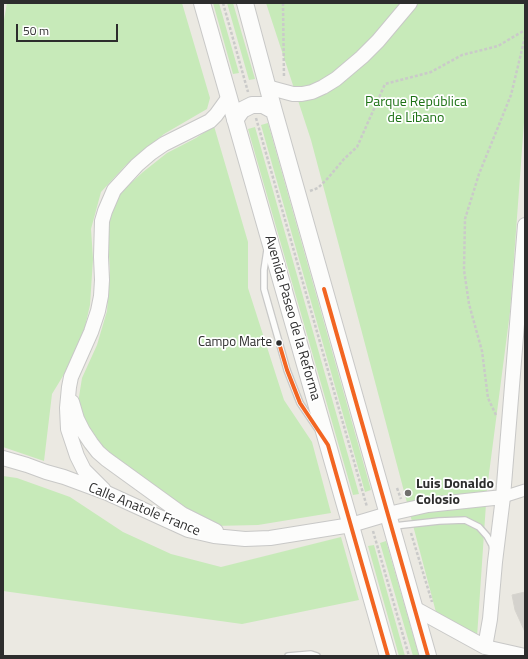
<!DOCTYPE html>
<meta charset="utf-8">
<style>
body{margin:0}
#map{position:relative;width:528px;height:659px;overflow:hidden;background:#ebe9e2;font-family:"Titillium Web",sans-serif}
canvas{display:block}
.frame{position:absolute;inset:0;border:4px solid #2d2d2d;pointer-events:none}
.scale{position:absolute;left:16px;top:24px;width:102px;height:18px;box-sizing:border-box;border:2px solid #2d2d2d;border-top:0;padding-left:5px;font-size:12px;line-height:14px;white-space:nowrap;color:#2d2d2d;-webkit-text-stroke:3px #fff;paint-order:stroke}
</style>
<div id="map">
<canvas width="528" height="659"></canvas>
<div class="frame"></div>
<div class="scale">50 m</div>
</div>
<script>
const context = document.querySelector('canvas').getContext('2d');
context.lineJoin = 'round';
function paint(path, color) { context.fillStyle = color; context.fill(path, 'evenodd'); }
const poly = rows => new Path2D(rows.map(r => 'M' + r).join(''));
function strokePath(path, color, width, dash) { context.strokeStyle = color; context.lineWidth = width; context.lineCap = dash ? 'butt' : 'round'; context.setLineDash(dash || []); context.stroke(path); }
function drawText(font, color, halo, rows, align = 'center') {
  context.font = font + ' "Titillium Web",sans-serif'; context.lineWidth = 3.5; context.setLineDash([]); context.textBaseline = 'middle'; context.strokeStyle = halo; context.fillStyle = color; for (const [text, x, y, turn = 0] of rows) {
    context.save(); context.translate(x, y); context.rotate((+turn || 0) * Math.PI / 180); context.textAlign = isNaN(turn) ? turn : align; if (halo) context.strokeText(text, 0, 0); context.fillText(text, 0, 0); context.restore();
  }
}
const green = poly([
 [7,3,182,3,210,98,207,109,164,134,125,166,101,192,91,229,93,259,90,305,82,340,66,371,52,394,44,461,3,447,3,25],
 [213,3,219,3,239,73,233,74],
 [227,3,233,3,255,79,249,80],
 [266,3,525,3,525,109,510,312,487,489,477,637,437,616,311,140],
 [268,123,371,490,365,492,261,125],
 [214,126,248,242,248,288,284,400,312,442,331,513,258,525,213,526,159,501,88,434,78,403,82,378,97,345,107,311,110,270,107,228,119,194,143,172,167,153,196,138],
 [255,127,359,494,353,495,248,129],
 [3,476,17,478,70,497,123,532,171,554,221,567,341,537,359,600,242,624,3,591],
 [386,541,419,656,413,656,380,543],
 [374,545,405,656,399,656,368,546]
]);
const building = poly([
 [525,592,525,632,515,610,512,595,525,592]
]);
const path = poly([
 [223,3,248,92],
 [283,3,284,78],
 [256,118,367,507],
 [310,191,318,188,328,178,344,159,357,147,385,84,431,72,462,55,498,46,525,30],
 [496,415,488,398,482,351,469,304,464,270,465,219,479,174,511,95,525,37],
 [397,488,401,499],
 [373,531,409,656],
 [411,533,432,602]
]);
const service = poly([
 [267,250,264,270,264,289,287,370,300,403,317,428],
 [394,526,439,521,465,520,479,527,487,536,492,545,493,549],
 [288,656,311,654,317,656]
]);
const minor = poly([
 [503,497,525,490]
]);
const tertiary = poly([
 [267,87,293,94,302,94,312,92,323,87,336,79,362,57,378,41,410,3],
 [72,402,77,419,83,431,91,443,98,452,106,459,182,514,216,531],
 [3,458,27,465,46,472,64,477,107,493,188,530,214,536,245,539,270,538,351,525,388,514,428,505,503,497],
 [104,490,84,470,77,456,68,429,67,408,69,387,71,377,91,332,98,311,101,296,102,280,101,257,102,221,105,211,114,190,137,165,151,153,164,144,210,121,216,115,229,97],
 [414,608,485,647,525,656],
 [485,647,490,619,495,562,503,497,525,225]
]);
const secondary = poly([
 [202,3,388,656],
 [245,3,274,111,428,656],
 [235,120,242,110,252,105,263,105,274,111]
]);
const bus1 = poly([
 [324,289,428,656],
 [279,343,287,370,300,403,328,445,388,656]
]);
const markers = [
 [279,343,3.5,"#2d2d2d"],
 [408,493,4,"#706f6c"]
];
const busNames = [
 ["Campo Marte",272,343]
];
const parkNames = [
 ["Parque República",416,103],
 ["de Líbano",416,119]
];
const streetNames = [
 ["Avenida Paseo de la Reforma",292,318,74],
 ["Calle Anatole France",144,510,22]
];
const poiNames = [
 ["Luis Donaldo",416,485],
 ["Colosio",416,501]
];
paint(green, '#c7eab9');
paint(building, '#d4d2cd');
strokePath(building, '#d6d4ce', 1);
strokePath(service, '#c8c8c7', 8);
strokePath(minor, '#c8c8c7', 13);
strokePath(tertiary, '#c8c8c7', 16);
strokePath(secondary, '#c8c8c7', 18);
strokePath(path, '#cacac9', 2.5, [3, 2]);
strokePath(service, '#fcfcfb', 5.5);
strokePath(minor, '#fcfcfb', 11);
strokePath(tertiary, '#fcfcfb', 14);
strokePath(secondary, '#fcfcfb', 16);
strokePath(bus1, '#f26522', 4);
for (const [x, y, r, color] of markers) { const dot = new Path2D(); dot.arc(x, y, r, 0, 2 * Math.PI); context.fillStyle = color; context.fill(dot); strokePath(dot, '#fff', 1.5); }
drawText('13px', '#2d2d2d', '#fff', busNames, 'right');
drawText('14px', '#1d7215', '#fff', parkNames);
drawText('14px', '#2d2d2d', '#fff', streetNames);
drawText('bold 14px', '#2d2d2d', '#fff', poiNames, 'left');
</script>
